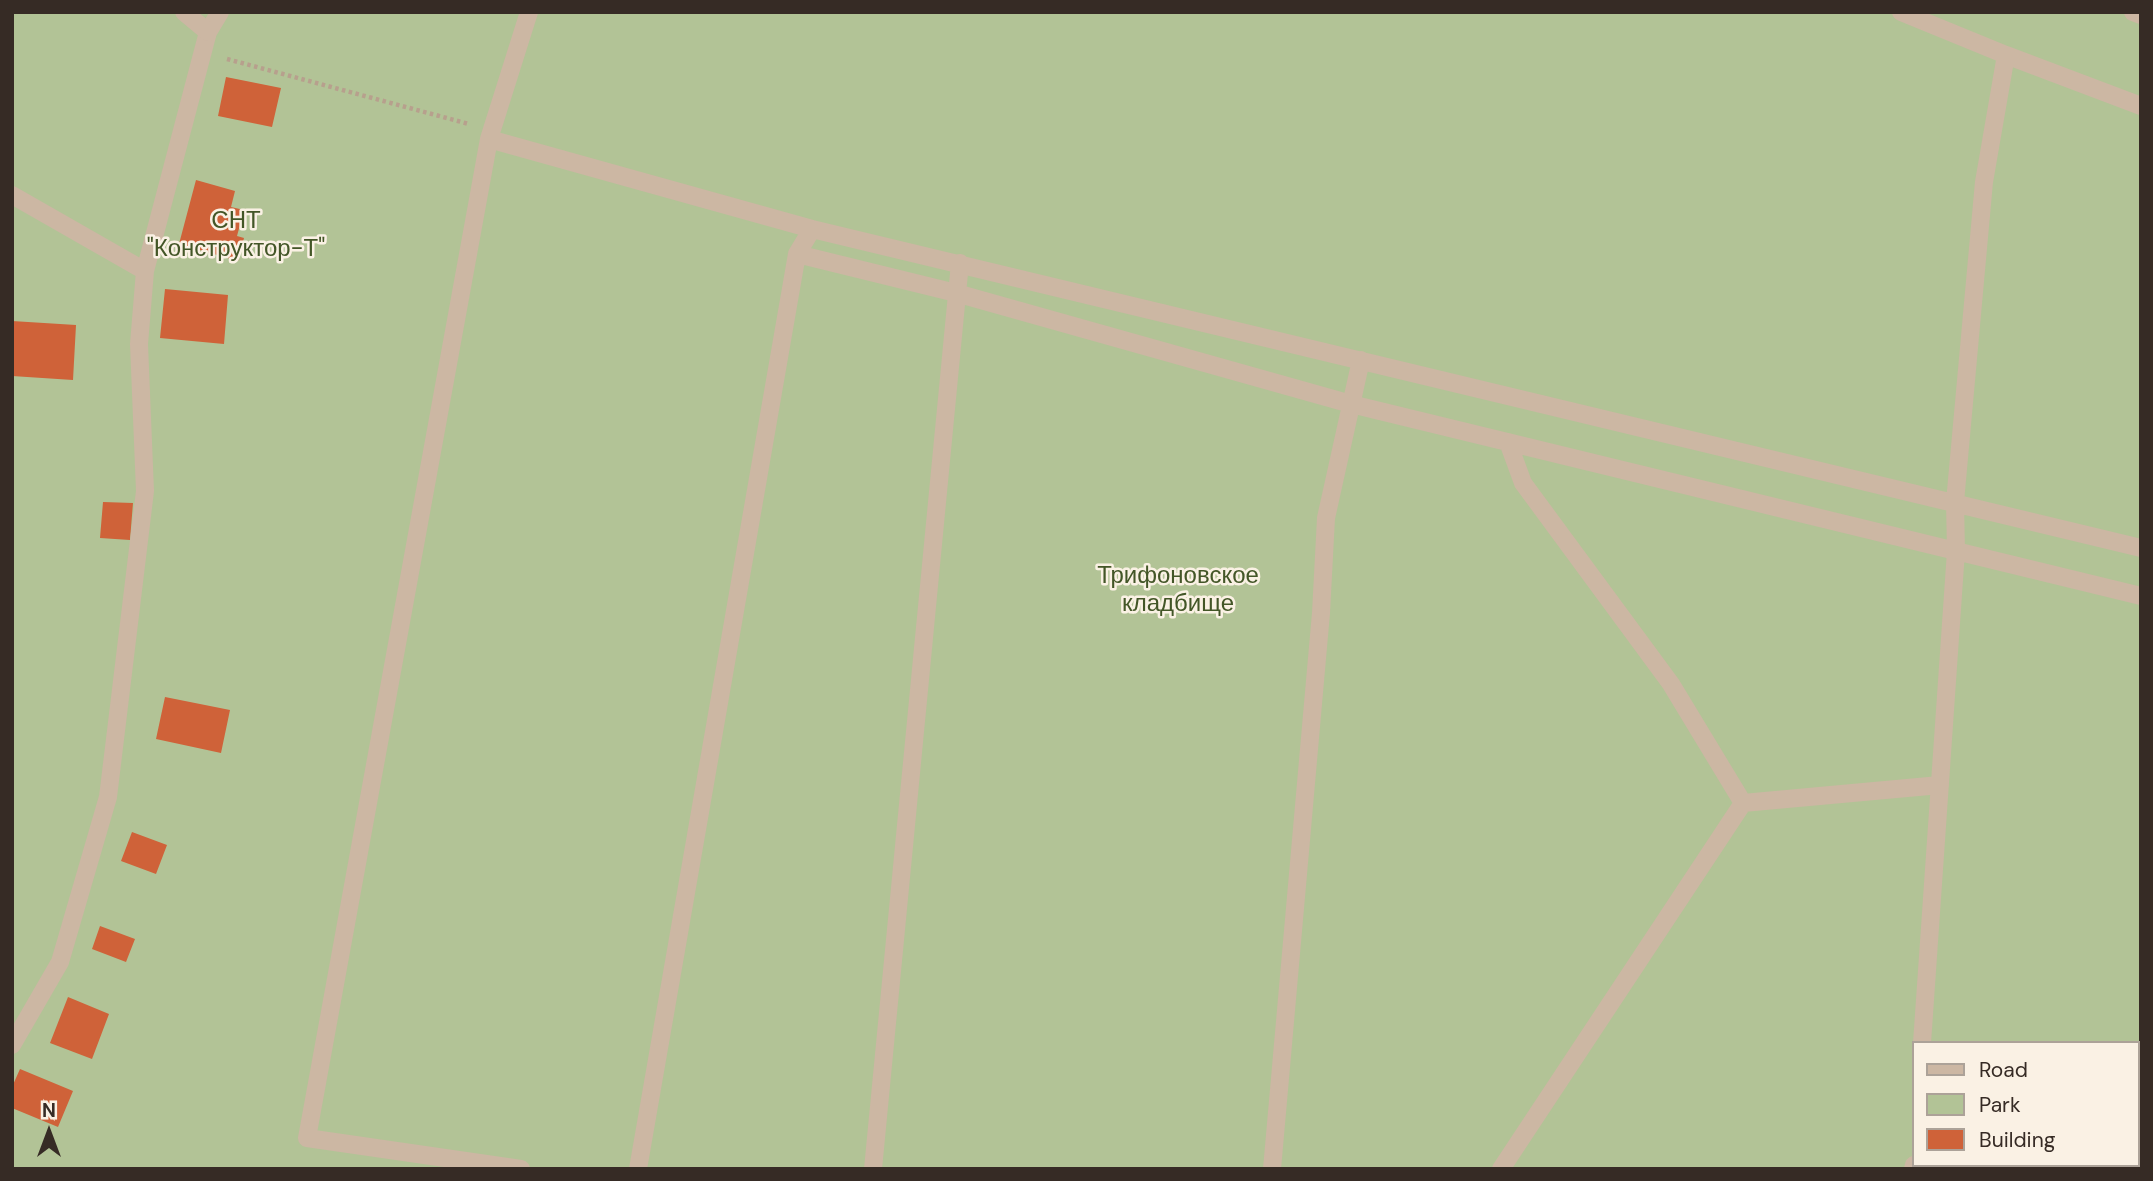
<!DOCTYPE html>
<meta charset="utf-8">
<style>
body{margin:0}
#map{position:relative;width:2153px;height:1181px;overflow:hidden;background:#f3e7d7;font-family:"DM Sans",sans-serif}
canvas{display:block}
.frame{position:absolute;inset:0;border:14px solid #362b25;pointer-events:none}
.legend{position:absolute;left:1912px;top:1041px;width:228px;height:126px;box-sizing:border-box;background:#faf1e4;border:2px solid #aca298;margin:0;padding:9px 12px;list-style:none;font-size:21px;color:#362b25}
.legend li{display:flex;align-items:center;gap:14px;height:35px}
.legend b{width:35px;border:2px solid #aca298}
.north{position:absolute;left:14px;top:1097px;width:70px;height:70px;-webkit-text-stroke:5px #faf1e4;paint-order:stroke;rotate:0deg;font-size:19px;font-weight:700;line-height:28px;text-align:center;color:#362b25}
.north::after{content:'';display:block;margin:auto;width:24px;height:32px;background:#362b25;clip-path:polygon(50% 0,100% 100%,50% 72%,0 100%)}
</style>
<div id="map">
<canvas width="2153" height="1181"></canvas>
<div class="frame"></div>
<ul class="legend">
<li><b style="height:9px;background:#ccb7a3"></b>Road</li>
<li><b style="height:19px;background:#b2c396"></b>Park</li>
<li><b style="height:19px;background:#cf6239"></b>Building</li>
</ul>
<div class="north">N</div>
</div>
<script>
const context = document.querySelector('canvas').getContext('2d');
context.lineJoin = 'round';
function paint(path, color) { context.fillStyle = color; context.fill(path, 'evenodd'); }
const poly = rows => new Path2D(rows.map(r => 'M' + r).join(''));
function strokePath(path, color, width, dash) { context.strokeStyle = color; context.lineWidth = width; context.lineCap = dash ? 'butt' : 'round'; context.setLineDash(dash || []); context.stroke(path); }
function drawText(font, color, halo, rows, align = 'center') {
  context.font = font + ' "DM Sans",sans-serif'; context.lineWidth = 5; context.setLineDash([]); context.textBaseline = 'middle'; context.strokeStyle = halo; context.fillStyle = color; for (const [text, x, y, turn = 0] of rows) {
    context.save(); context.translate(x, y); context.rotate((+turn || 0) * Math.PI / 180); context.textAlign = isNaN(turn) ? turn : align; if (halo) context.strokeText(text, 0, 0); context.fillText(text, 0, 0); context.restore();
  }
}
const green = poly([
 [12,12,2141,12,2141,1169,12,1169],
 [1913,1043,2137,1043,2137,1165,1913,1165]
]);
const building = poly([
 [226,77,281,88,272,127,218,116],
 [196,180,235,191,231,207,244,210,237,236,244,238,238,261,179,244],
 [165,289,228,295,224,344,160,338],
 [12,321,76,325,73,380,12,376],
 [103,502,133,503,130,540,100,538],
 [165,697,230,710,221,753,156,739],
 [132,832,167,845,156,874,121,861],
 [100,926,135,939,126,962,92,949],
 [68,997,109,1014,92,1059,50,1043],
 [20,1069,73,1091,58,1127,12,1108,12,1087]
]);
const path = poly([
 [227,59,469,124]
]);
const lane = poly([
 [1901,12,2006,55],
 [2133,12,2141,15],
 [489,139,812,229,2141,548],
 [12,195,145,271],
 [797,254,956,293,1351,404,2141,596],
 [1508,442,1523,483,1671,684,1743,803],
 [1922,1043,1956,551,1955,502,1984,182,2006,55,2141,106],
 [12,1045,60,962,108,797,145,491,139,344,145,271,208,32,220,12],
 [521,1169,307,1138,489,139,529,12],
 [638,1169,797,254,812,229],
 [873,1169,960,263],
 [1272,1169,1321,613,1326,518,1361,360],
 [1501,1169,1743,803,1940,785],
 [1913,1169,1914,1165]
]);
const street = poly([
 [184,12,208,32]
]);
const parkNames = [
 ["СНТ",236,222],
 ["\"Конструктор-Т\"",236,250],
 ["Трифоновское",1178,577],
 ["кладбище",1178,605]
];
paint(green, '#b2c396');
paint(building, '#cf6239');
strokePath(path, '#b7a08d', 4.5, [3.5, 3.5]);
strokePath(lane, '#ccb7a3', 18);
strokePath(street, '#ccb7a3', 18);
drawText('24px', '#435627', '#faf1e4', parkNames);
</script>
